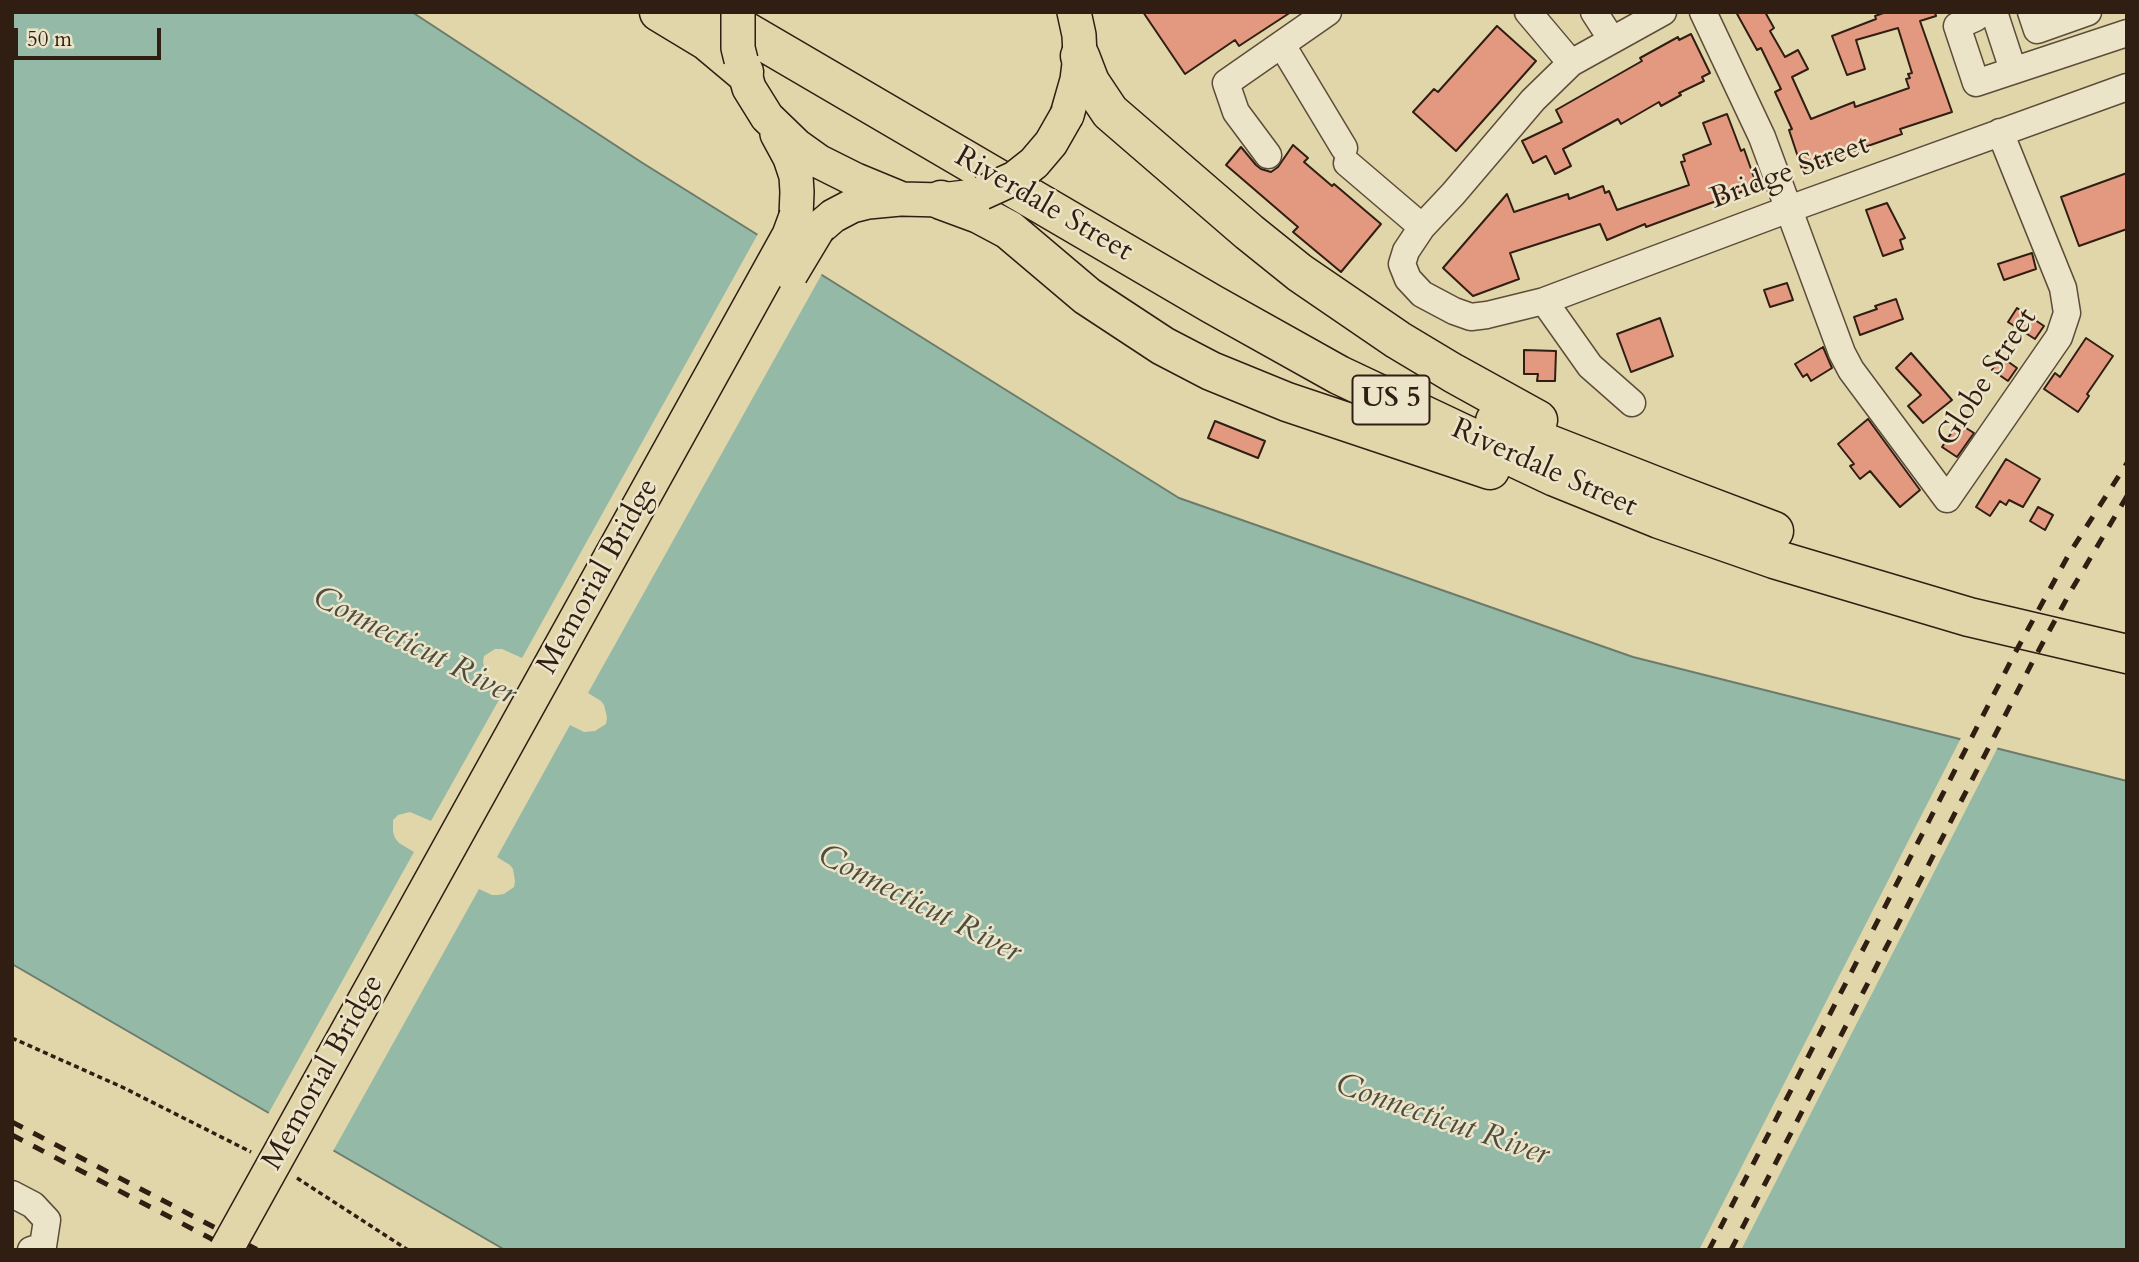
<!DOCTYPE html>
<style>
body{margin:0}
#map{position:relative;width:2139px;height:1262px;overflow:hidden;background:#e1d6aa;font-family:Cardo,serif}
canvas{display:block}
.frame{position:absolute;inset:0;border:14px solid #301e13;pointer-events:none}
.scale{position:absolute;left:14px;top:28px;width:147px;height:32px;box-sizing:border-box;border:4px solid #301e13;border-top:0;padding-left:9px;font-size:21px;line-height:24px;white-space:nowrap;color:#301e13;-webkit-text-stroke:5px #ece4c8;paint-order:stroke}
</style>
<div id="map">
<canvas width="2139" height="1262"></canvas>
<div class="frame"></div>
<div class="scale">50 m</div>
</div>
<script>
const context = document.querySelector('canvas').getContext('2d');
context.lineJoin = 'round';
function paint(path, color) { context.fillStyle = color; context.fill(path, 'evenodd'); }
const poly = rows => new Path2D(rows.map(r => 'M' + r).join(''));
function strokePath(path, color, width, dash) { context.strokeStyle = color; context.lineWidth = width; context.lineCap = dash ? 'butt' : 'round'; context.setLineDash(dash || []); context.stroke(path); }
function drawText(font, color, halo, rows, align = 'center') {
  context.font = font + ' Cardo,serif'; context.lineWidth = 5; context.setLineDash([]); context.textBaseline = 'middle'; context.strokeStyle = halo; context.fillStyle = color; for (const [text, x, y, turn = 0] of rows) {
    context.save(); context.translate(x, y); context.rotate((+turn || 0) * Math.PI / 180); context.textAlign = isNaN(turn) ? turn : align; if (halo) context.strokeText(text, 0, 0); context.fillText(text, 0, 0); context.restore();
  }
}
const water = poly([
 [12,12,412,12,641,162,1179,498,1633,657,2127,781,2127,1250,505,1250,12,964,12,12]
]);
const pier = poly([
 [759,232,823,272,588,693,601,701,604,705,607,717,606,724,595,731,584,732,570,725,497,857,510,865,513,869,515,881,514,887,504,894,498,895,492,895,479,889,332,1153,267,1116,414,852,399,843,395,838,393,832,393,820,398,815,410,812,431,821,505,689,490,680,486,675,483,662,484,656,495,649,502,649,522,658],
 [1962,736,1999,745,1741,1250,1699,1250]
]);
const building = poly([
 [1143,12,1291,12,1239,46,1235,40,1185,74,1143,12],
 [1736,12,1765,12,1774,28,1770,31,1785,57,1798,50,1808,69,1792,77,1811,119,1854,102,1855,107,1909,88,1906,79,1910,78,1908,74,1912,73,1898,28,1856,40,1865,69,1847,75,1832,36,1876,19,1875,16,1886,12,1935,12,1936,16,1920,21,1952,112,1900,129,1902,134,1802,169,1789,130,1792,129,1775,92,1781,89,1761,48,1757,50,1736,12],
 [1497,26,1536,61,1456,151,1413,112,1434,89,1438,92,1497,26],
 [1691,34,1710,73,1702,77,1704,81,1679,93,1681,95,1661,106,1659,102,1621,124,1618,119,1563,149,1571,166,1555,174,1546,156,1533,163,1522,141,1562,122,1556,110,1642,61,1640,58,1678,37,1679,40,1691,34],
 [1727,114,1741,151,1744,149,1757,186,1646,227,1645,224,1607,240,1600,224,1510,253,1519,279,1473,296,1443,268,1507,194,1514,212,1568,194,1569,199,1603,186,1605,193,1609,191,1617,210,1689,185,1681,162,1685,161,1683,155,1711,144,1703,123,1727,114],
 [1293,145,1308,158,1304,162,1332,186,1334,184,1381,224,1341,272,1293,232,1298,227,1226,165,1241,147,1256,165,1261,169,1271,172,1278,167,1293,145],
 [2127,173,2127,229,2079,246,2061,197,2127,173],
 [1887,203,1905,238,1900,240,1903,249,1883,256,1866,210,1887,203],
 [2032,253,2036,269,2004,280,1998,264,2032,253],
 [1787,283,1793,300,1770,307,1764,290,1787,283],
 [1896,299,1903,319,1860,335,1854,317,1877,309,1875,306,1896,299],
 [2017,308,2044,326,2035,339,2008,322,2017,308],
 [1660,318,1673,356,1631,372,1617,334,1660,318],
 [2086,338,2113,356,2087,394,2089,396,2078,412,2044,389,2055,373,2060,377,2086,338],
 [1823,347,1832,368,1811,381,1807,374,1803,377,1795,364,1823,347],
 [1524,350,1556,351,1555,381,1537,381,1538,374,1524,374,1524,350],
 [1911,353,1952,400,1923,423,1908,406,1921,395,1896,368,1911,353],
 [2000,356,2017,368,2008,381,1992,370,2000,356],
 [1868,419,1920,490,1900,507,1870,471,1860,479,1850,466,1854,464,1838,444,1868,419],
 [1215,421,1265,441,1258,458,1208,438,1215,421],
 [1958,423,1974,433,1957,457,1942,447,1958,423],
 [2006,459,2040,479,2023,507,2009,500,2006,505,2000,501,1990,516,1976,507,2006,459],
 [2038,507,2053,515,2045,530,2030,521,2038,507]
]);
const path = poly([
 [12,1038,122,1087,251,1152],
 [297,1178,408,1250]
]);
const minor = poly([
 [1528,12,1571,63],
 [1594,12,1612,40],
 [1663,12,1571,63,1533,100,1453,194,1422,227,1406,251,1402,264,1408,279,1422,294,1454,311,1471,317,1487,315,1544,301,1789,209,2127,87],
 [1703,12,1762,137,1842,353,1851,370,1947,499,2059,337,2067,313,2063,288,2000,132],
 [1983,12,1975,18,1957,26,1976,83,2127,33],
 [1994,12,2013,70],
 [2031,12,2037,30,2088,12],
 [1282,45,1344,148],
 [1268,155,1236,112,1226,83,1328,12],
 [1347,163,1422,227],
 [1544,301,1590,366,1632,403],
 [12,1194,33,1205,47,1220,43,1246,31,1250]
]);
const major = poly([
 [741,60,749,88,767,117,797,146,818,161,856,180,902,199,941,200,966,197],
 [1067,115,1077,80,1080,56,1079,35,1074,12],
 [777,134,790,158,796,176,797,192,796,216],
 [818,229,833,216,852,206,868,202,900,199]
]);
const highway = poly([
 [659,12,707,41,744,72],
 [713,12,1212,304,1339,375,1555,477,1659,519,1774,559,1969,617,2127,654],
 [1080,56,1090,82,1110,112,1249,232,1300,273,1398,340,1453,373,1538,420],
 [941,200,979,214,1009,230,1087,296,1163,346,1211,371,1287,402,1490,470],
 [1495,421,1518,432,1679,495,1774,531]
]);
const rail = poly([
 [12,1122,258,1250],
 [12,1135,233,1250],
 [1709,1250,2015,653,2069,554,2127,463],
 [1731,1250,2034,659,2072,589,2127,496]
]);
const majorBridge = poly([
 [738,12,738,48,741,60],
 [982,193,1015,178,1034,163,1051,143,1067,115],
 [791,274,818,229],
 [226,1250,789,235,796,216]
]);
const shields = [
 [1391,400,77]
];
const shieldNames = [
 ["US 5",1391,400]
];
const streetNames = [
 ["Bridge Street",1790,173,-20],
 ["Riverdale Street",1043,205,30],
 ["Globe Street",1988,378,-57],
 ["Riverdale Street",1544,469,24],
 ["Memorial Bridge",599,577,-61],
 ["Memorial Bridge",324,1073,-61]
];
const waterNames = [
 ["Connecticut River",414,647,27],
 ["Connecticut River",919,905,27],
 ["Connecticut River",1442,1121,19]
];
paint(water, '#94b9a6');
strokePath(water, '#6c7b6b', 2);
paint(pier, '#e1d6aa');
paint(building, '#e3997f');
strokePath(building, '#301e13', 2);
strokePath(minor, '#5c4c39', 29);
strokePath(major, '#301e13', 36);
strokePath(highway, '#301e13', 41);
strokePath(path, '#301e13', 3.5, [5, 3.5]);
strokePath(minor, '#ece4c8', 26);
strokePath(major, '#e1d6aa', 33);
strokePath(highway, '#e1d6aa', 38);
strokePath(rail, '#301e13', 5, [12, 12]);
strokePath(majorBridge, '#301e13', 36, []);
strokePath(majorBridge, '#e1d6aa', 33);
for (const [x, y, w] of shields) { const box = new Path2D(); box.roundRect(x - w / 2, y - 24.5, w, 49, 5); context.fillStyle = '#ece4c8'; context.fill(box); strokePath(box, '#301e13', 2); }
drawText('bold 28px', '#301e13', null, shieldNames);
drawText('30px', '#301e13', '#ece4c8', streetNames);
drawText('italic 32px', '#4e4c3f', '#ece4c8', waterNames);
</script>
